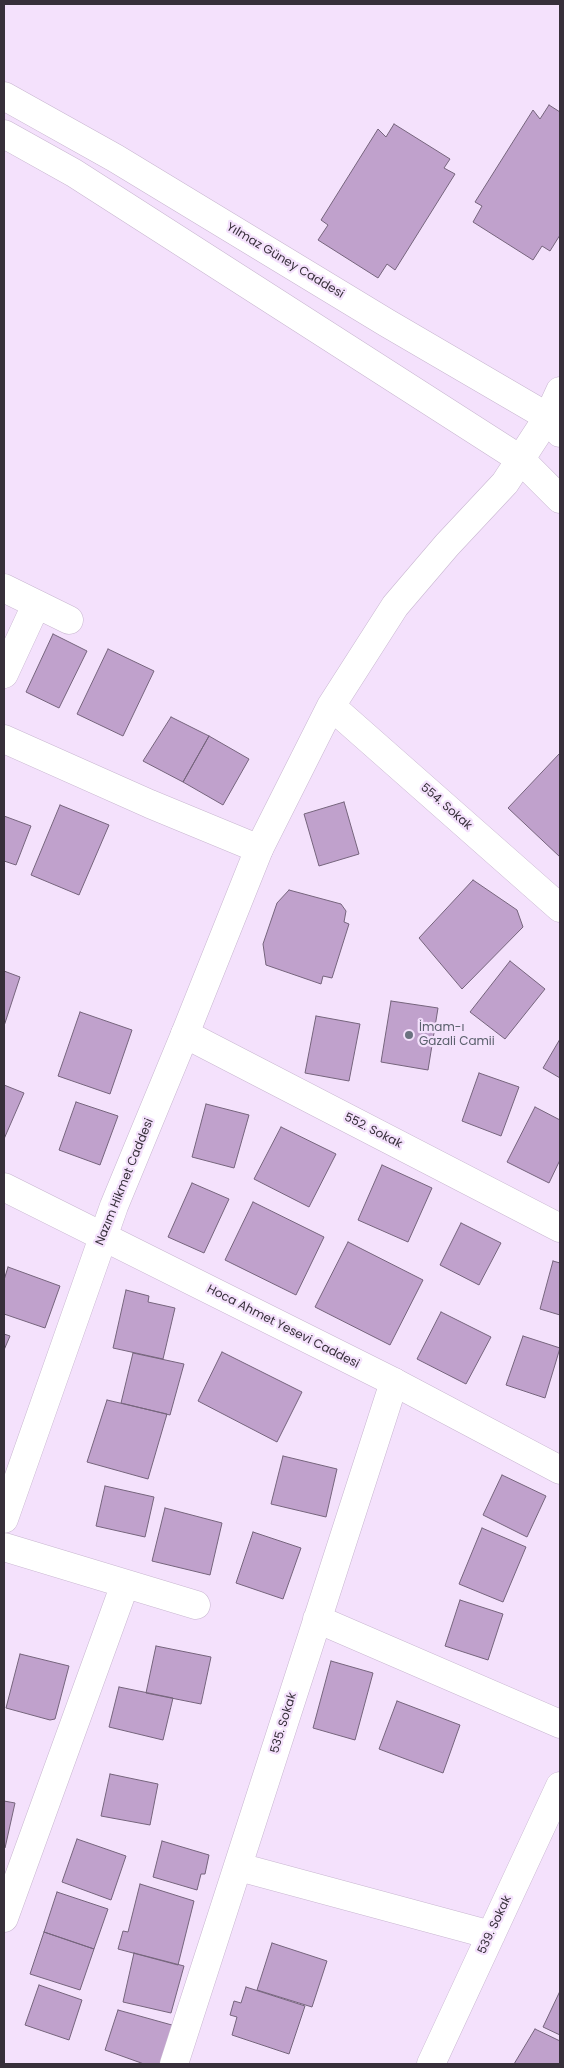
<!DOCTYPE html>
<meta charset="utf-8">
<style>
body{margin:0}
#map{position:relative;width:564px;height:2068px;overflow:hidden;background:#f4e1fc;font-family:Poppins,sans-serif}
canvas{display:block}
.frame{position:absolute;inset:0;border:5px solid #372f3a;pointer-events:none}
</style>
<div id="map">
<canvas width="564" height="2068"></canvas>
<div class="frame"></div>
</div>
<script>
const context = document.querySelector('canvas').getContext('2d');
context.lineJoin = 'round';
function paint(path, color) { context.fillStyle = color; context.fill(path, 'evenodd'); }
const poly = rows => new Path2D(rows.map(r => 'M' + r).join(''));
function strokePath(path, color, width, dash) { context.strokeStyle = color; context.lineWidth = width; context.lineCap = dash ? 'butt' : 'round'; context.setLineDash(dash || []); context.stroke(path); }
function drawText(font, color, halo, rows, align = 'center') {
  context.font = font + ' Poppins,sans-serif'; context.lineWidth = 4.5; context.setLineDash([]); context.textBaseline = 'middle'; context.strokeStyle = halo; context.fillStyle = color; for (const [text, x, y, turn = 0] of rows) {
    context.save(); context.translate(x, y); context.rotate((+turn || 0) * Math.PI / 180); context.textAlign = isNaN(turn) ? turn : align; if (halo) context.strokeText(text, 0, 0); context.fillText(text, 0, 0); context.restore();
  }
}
const building = poly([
 [549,105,560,112,560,235,550,251,542,246,533,260,473,222,482,206,475,202,533,110,540,119,549,105],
 [394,124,450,159,444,168,455,174,395,270,387,264,378,278,318,240,328,225,321,220,378,129,386,137,394,124],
 [53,634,87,651,59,708,26,692,53,634],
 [108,649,154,671,123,736,77,714,108,649],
 [171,717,209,736,183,782,143,761,171,717],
 [209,736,249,759,223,805,183,782,209,736],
 [560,753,560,857,508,808,560,753],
 [344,802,359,854,319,866,304,814,344,802],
 [60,805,109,825,79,895,31,875,60,805],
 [4,816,31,826,16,865,4,861,4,816],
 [473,880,517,910,523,927,462,989,419,938,473,880],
 [289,890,341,904,346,911,344,922,349,924,332,978,323,976,321,984,266,965,263,944,277,903,289,890],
 [510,961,545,989,505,1039,470,1012,510,961],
 [4,971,20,977,4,1026,4,971],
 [391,1001,438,1008,428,1070,381,1062,391,1001],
 [80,1012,132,1030,110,1094,58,1076,80,1012],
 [316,1016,360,1024,349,1081,305,1073,316,1016],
 [560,1039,560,1078,543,1068,560,1039],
 [479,1073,519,1087,501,1136,462,1121,479,1073],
 [4,1085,24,1093,4,1139,4,1085],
 [76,1102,118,1116,100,1165,59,1150,76,1102],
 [206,1104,249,1115,234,1168,192,1157,206,1104],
 [535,1107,560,1120,560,1160,549,1183,507,1162,535,1107],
 [281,1127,336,1154,309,1207,254,1179,281,1127],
 [382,1165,432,1188,408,1242,358,1220,382,1165],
 [192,1183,229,1199,204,1253,168,1237,192,1183],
 [253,1202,324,1237,296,1295,225,1260,253,1202],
 [461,1223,501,1243,479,1285,440,1265,461,1223],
 [348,1242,423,1280,390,1345,315,1307,348,1242],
 [553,1261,560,1263,560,1315,540,1309,553,1261],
 [8,1267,60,1286,45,1328,4,1314,4,1280,8,1267],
 [126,1290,149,1296,148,1302,175,1308,163,1359,113,1348,126,1290],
 [441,1312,491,1337,466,1384,417,1359,441,1312],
 [4,1334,10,1336,4,1350,4,1334],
 [523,1336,560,1348,545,1398,506,1385,523,1336],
 [222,1352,302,1392,277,1442,198,1401,222,1352],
 [133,1353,184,1364,170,1415,121,1403,133,1353],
 [107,1400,167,1414,148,1479,87,1462,107,1400],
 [283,1456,337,1469,326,1517,271,1504,283,1456],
 [502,1475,546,1496,527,1537,483,1515,502,1475],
 [105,1486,154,1497,145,1537,96,1526,105,1486],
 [165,1508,222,1523,210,1575,152,1561,165,1508],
 [482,1528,526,1547,503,1602,459,1584,482,1528],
 [253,1532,301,1548,283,1599,236,1583,253,1532],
 [460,1600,503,1614,488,1660,445,1646,460,1600],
 [156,1646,211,1657,201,1704,146,1693,156,1646],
 [20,1654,69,1666,55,1719,50,1720,6,1708,20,1654],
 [331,1661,373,1673,355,1740,313,1728,331,1661],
 [119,1687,173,1698,163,1740,109,1727,119,1687],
 [397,1701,460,1725,443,1773,379,1749,397,1701],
 [110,1774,158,1784,150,1825,101,1816,110,1774],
 [4,1801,15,1803,5,1848,4,1848,4,1801],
 [77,1839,126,1856,111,1900,62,1882,77,1839],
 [162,1841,209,1855,205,1874,201,1874,197,1890,153,1877,162,1841],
 [140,1884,194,1901,178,1965,118,1949,123,1931,128,1932,140,1884],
 [57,1892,108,1909,94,1949,44,1932,57,1892],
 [44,1932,94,1949,80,1990,30,1974,44,1932],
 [272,1943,327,1961,312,2007,257,1990,272,1943],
 [134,1953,184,1966,171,2013,123,2002,134,1953],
 [39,1985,82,2000,69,2040,25,2025,39,1985],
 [246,1987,305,2006,289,2054,232,2035,237,2017,230,2015,234,2001,241,2003,246,1987],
 [560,1991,560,2035,543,2027,560,1991],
 [118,2010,179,2027,164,2064,144,2064,105,2050,118,2010],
 [535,2029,560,2041,560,2064,514,2064,535,2029]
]);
const minor = poly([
 [4,588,69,620],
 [4,674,36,605],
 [331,706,560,908],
 [4,739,150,804,259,849,331,706,395,606,447,545,505,483,548,417,560,391],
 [185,1034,560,1228],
 [4,1547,196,1605],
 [317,1619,560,1724],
 [239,1867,491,1935],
 [4,1918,125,1584],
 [174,2064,394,1382],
 [431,2064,560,1786]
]);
const tertiary = poly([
 [4,96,115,158,387,323,548,417,560,433],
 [4,134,74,173,520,459,560,499],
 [4,1187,394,1382,560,1470],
 [4,1519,114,1206,185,1034,259,849]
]);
const markers = [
 [409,1035,5,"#6b7280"]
];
const streetNames = [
 ["Yılmaz Güney Caddesi",285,261,31],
 ["554. Sokak",446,807,41],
 ["552. Sokak",373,1131,27],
 ["Nazım Hikmet Caddesi",125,1182,-68],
 ["Hoca Ahmet Yesevi Caddesi",283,1327,27],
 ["535. Sokak",284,1723,-73],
 ["539. Sokak",495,1925,-65]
];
const worshipNames = [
 ["İmam-ı",419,1028],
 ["Gazali Camii",419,1042]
];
paint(building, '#c0a1cc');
strokePath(building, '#75647c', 1);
strokePath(minor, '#c8b6d0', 29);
strokePath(tertiary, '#c8b6d0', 29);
strokePath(minor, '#fff', 28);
strokePath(tertiary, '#fff', 28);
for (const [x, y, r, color] of markers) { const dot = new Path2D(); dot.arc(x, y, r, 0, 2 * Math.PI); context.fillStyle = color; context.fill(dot); strokePath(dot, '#f4e1fc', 2); }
drawText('12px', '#372f3a', '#f4e1fc', streetNames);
drawText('12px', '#5b616d', '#f4e1fc', worshipNames, 'left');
</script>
